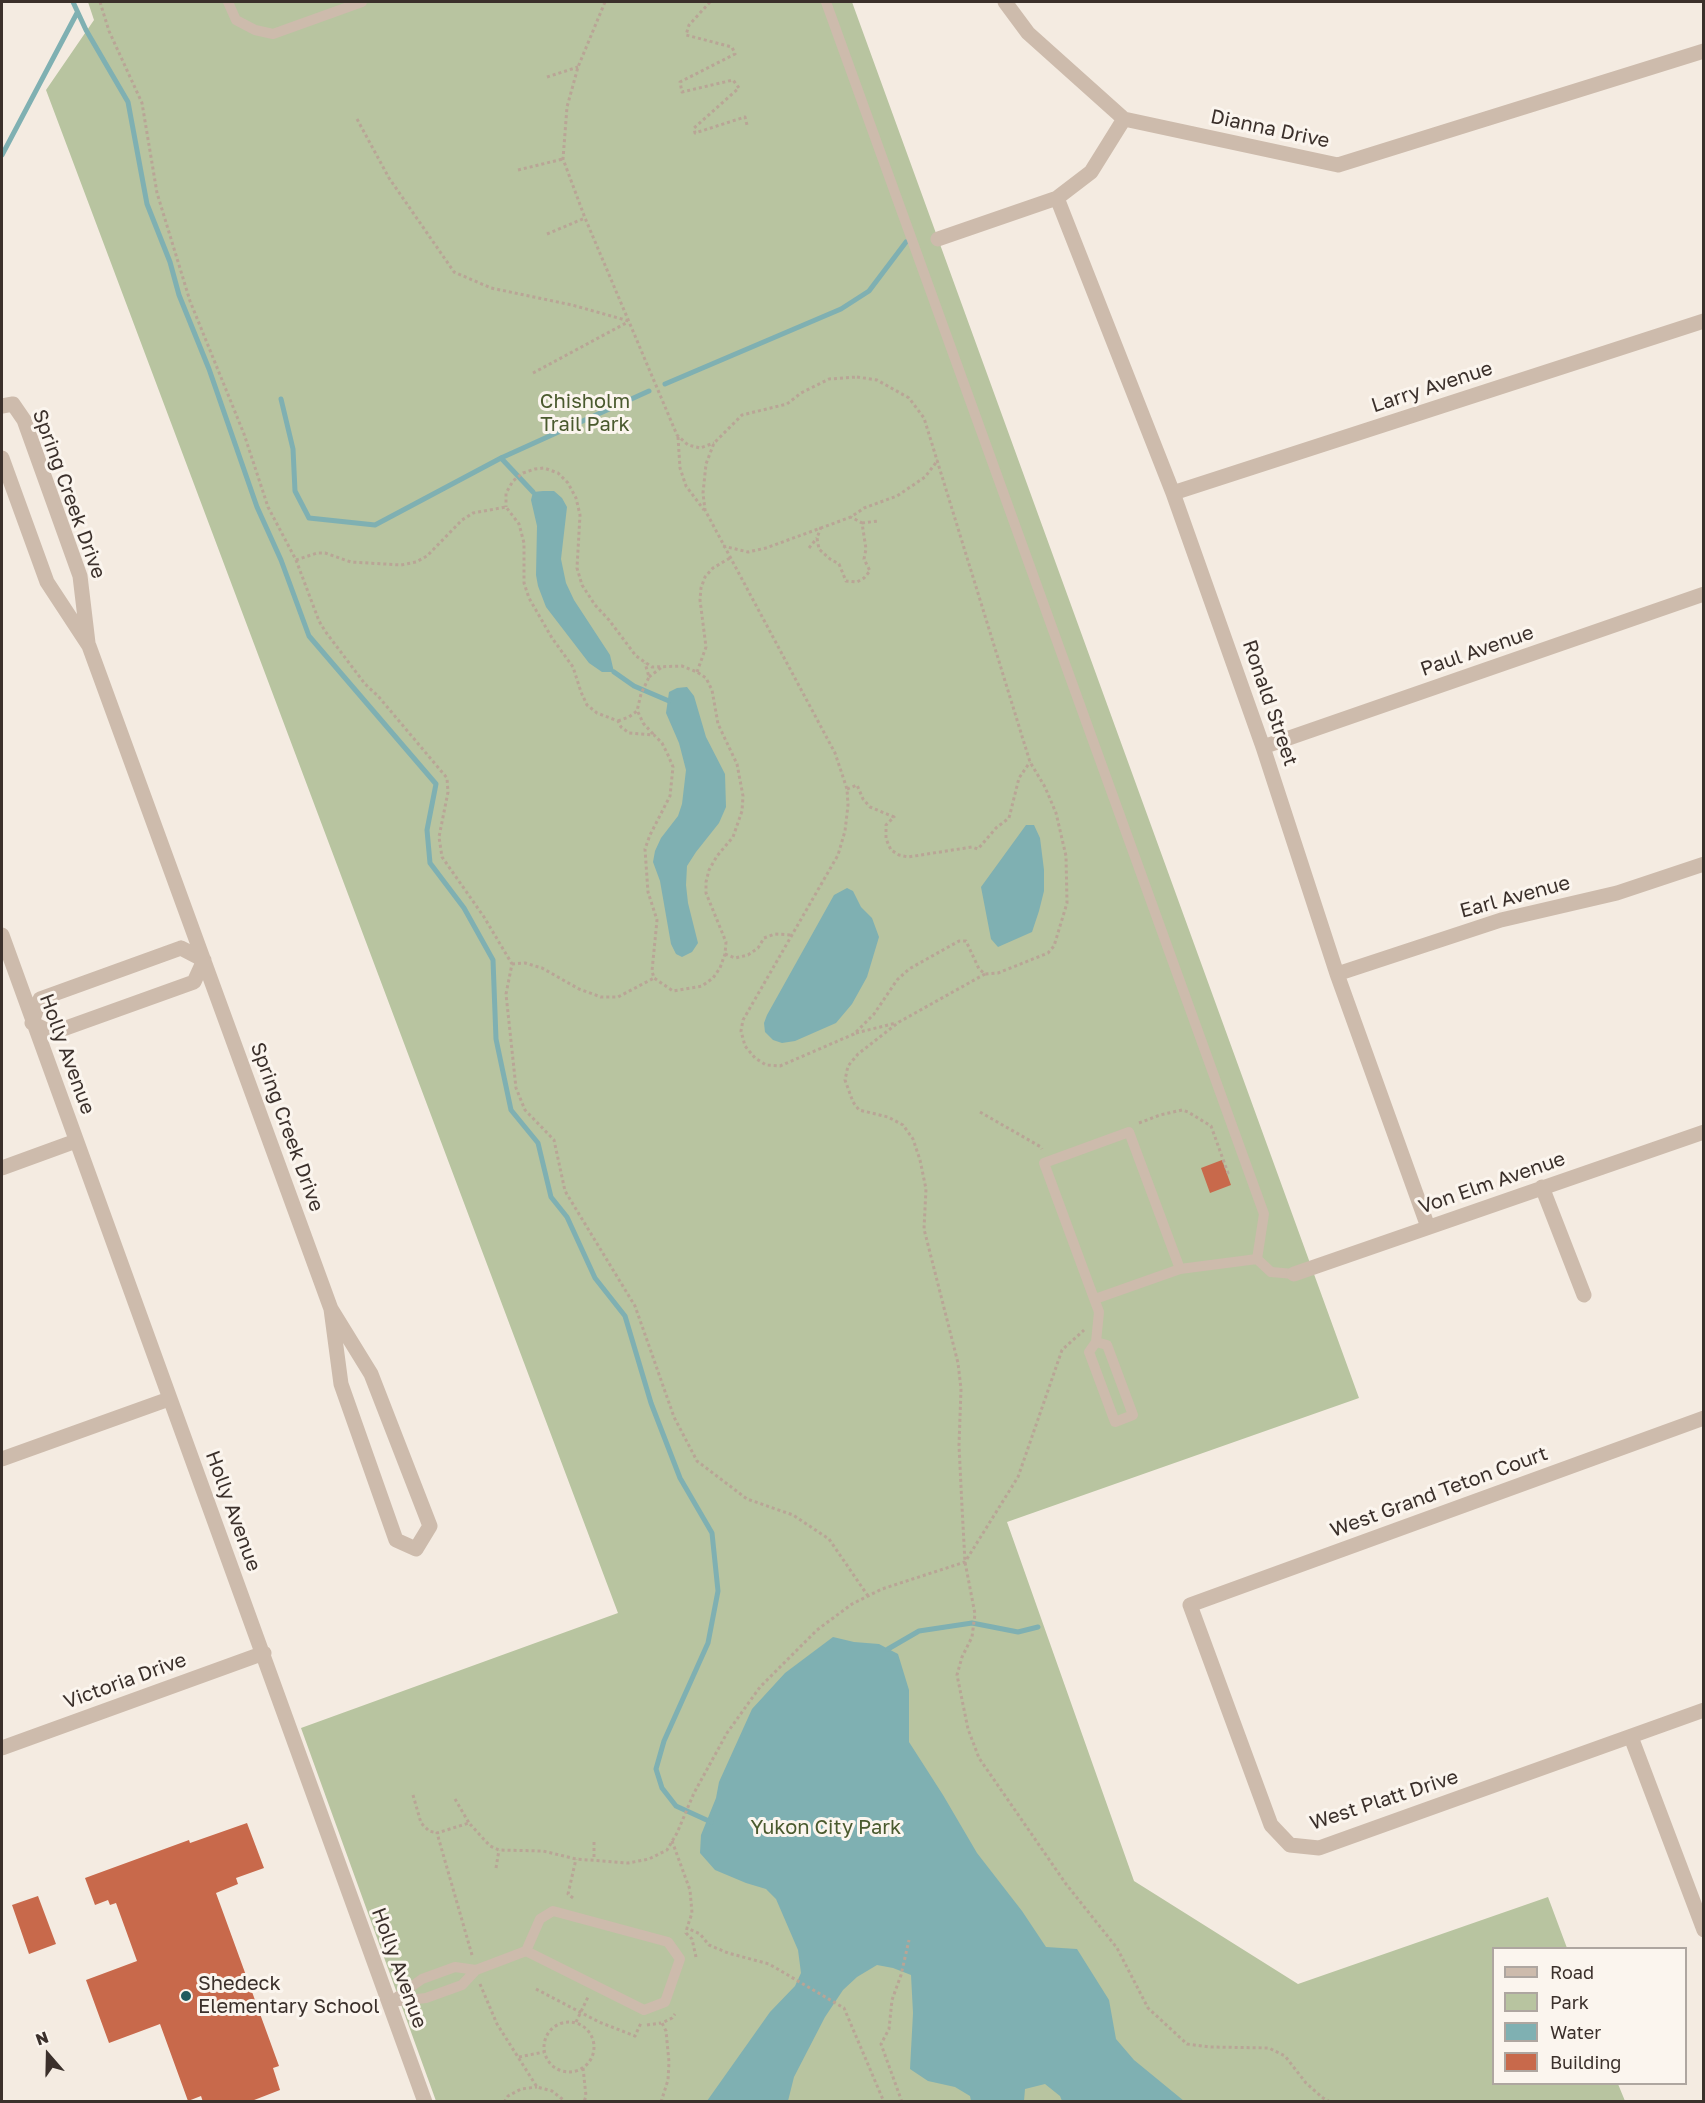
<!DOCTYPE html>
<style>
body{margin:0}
#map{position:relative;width:1705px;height:2103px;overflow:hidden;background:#f4ebe1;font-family:"Golos Text",sans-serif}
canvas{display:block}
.frame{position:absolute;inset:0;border:3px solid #3b302b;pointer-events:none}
.legend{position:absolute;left:1492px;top:1947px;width:195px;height:138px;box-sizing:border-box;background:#fbf5ee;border:2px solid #aea6a0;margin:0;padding:8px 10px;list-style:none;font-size:18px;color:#3b302b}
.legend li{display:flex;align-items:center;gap:12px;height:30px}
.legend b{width:30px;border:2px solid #aea6a0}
.north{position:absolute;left:18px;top:2025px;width:60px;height:60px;-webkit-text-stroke:4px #fbf5ee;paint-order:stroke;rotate:340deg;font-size:16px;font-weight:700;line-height:24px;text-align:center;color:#3b302b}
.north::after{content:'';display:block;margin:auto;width:21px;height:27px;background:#3b302b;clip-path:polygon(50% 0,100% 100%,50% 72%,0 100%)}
</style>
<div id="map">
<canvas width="1705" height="2103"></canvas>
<div class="frame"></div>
<ul class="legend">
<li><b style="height:8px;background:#cdbbac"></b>Road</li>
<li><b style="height:16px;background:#b8c4a0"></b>Park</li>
<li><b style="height:16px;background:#7fb0b2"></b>Water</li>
<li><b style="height:16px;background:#c8694b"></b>Building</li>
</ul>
<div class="north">N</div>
</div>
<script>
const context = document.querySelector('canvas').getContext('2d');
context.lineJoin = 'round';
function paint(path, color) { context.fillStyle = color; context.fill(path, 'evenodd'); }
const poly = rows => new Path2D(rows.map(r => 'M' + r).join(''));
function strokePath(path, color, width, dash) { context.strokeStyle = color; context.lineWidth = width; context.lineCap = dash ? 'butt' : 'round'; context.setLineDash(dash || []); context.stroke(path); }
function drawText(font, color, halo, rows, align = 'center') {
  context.font = font + ' "Golos Text",sans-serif'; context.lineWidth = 6; context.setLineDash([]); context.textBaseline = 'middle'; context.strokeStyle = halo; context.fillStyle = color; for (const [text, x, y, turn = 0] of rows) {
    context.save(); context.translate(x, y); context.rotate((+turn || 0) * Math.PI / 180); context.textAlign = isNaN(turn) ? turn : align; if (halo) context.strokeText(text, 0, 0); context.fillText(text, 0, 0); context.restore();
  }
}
const green = poly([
 [88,2,852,2,1359,1398,1007,1522,1134,1881,1298,1984,1548,1897,1567,1948,1494,1948,1494,2084,1618,2084,1625,2101,436,2101,301,1728,618,1613,46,90,94,20]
]);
const water = poly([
 [543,491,554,491,562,498,567,507,561,559,566,583,574,600,610,655,614,672,602,672,589,663,546,607,538,586,536,575,537,526,531,500,533,492],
 [687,687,694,696,706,737,725,774,726,807,719,823,696,852,687,866,686,885,688,903,698,943,692,952,682,957,676,954,671,944,660,881,653,862,655,851,661,838,678,816,682,804,686,770,679,743,666,713,669,692,677,688],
 [1026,825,1034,825,1040,838,1044,870,1044,891,1039,911,1032,932,998,947,991,939,981,887],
 [847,888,853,891,861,907,872,918,879,937,867,977,852,1004,836,1023,795,1041,782,1043,773,1040,765,1032,764,1023,767,1015,834,895],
 [833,1637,854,1642,879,1644,898,1654,909,1690,909,1742,943,1795,977,1853,1022,1911,1046,1947,1077,1949,1109,2000,1116,2039,1134,2060,1184,2101,1062,2101,1060,2096,1045,2084,1025,2089,1024,2101,971,2101,970,2096,955,2087,928,2081,910,2069,913,2013,911,1975,893,1968,877,1965,857,1977,843,1990,825,2017,794,2077,788,2101,707,2101,770,2012,795,1986,801,1973,798,1950,776,1899,766,1889,746,1883,715,1870,700,1853,701,1835,716,1798,719,1782,752,1709,785,1673]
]);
const stream = poly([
 [73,2,86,30,128,102,147,204,170,262,179,295,209,369,257,507,281,560,309,636,436,784,427,830,430,863,464,908,493,960,496,1039,511,1110,538,1143,551,1197,567,1217,595,1278,625,1316,651,1403,680,1478,712,1533,718,1591,708,1643,664,1741,656,1769,662,1788,676,1806,711,1822],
 [2,155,77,13],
 [665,384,841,309,869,291,906,242],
 [281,399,293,449,295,491,309,518,375,525,501,458,649,391],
 [501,458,533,492],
 [614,672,634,686,669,701],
 [888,1649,919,1631,972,1623,1018,1632,1038,1627]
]);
const building = poly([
 [1222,1160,1231,1185,1210,1193,1201,1168],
 [247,1823,264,1868,236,1878,238,1884,216,1893,279,2066,273,2068,280,2090,249,2102,203,2102,201,2096,188,2101,160,2024,109,2043,86,1980,137,1961,116,1903,110,1905,108,1900,95,1905,85,1878,189,1840,190,1843],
 [38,1896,56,1944,29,1954,12,1905]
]);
const path = poly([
 [100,2,109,31,142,103,157,193,190,301,244,434,268,507,296,560,319,621,325,631,365,684,378,696,447,778,448,792,439,837,442,857,484,917,512,964,506,994,516,1088,525,1110,554,1140,565,1191,635,1306,674,1417,697,1461,747,1499,793,1515,829,1539,868,1596],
 [605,2,578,67,567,107,563,159,585,218,677,435,688,445,700,448,714,443],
 [710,2,689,25,686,35,732,47,735,54,680,82,682,92,733,80,739,88,694,128,695,133,745,117,747,125],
 [547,77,578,67],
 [357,119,389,178,454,272,491,288,572,305,629,321],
 [518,170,563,159],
 [547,234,585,218],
 [533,373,628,322],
 [857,377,877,380,909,398,924,418,1030,762,1045,787,1056,813,1066,856,1067,903,1054,946,1048,953,998,973,985,974,979,969,966,941,959,941,909,969,897,980,874,1014,854,1034,780,1066,766,1065,755,1058,745,1046,741,1031,743,1020,838,855,845,831,848,805,847,789,835,753,705,510,703,493,706,464,714,443,742,415,787,404,801,393,829,379,857,377],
 [678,437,680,468,686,486,704,510],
 [862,523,878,521],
 [821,527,817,538,819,549,830,559,839,564,846,581,857,582,864,578,870,571,864,559,866,549,862,523,851,517],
 [723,546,748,552,766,548,851,517,864,508,897,496,925,477,938,460],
 [809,548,817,538],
 [296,560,317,553,325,553,351,562,401,565,416,562,427,556,462,520,473,513,506,507,519,524,524,543,524,583,529,598,552,638,573,667,581,692,587,705,597,713,618,721,621,727,629,733,654,735,662,743,668,755,673,767,670,796,650,835,645,849,648,892,657,920,652,971,654,978,673,991,702,986,713,978,720,968,725,954,726,942,706,893,706,882,709,870,717,856,733,837,742,811,743,796,737,764,718,724,712,690,706,678,697,672,682,666,652,667,636,656,609,620,595,605,582,585,577,568,580,515,576,498,568,483,558,473,544,468,535,469,523,473,513,481,506,493,506,507],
 [697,672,706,647,700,600,701,588,705,577,713,568,730,558],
 [649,677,662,667],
 [638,712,643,723,654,735],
 [618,721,629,717,637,711,641,694,649,677,645,663],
 [847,789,857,785,863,799,870,807,894,817,886,825,886,839,891,850,899,855,908,857,972,847,978,849,996,828,1009,818,1019,778,1030,762],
 [725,954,735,958,748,955,758,948,764,938,775,934,792,935],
 [512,964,525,963,542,968,579,989,601,997,618,997,654,978],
 [985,974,899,1022,858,1054,848,1066,845,1080,853,1102,859,1110,888,1117,903,1125,913,1139,920,1160,926,1189,924,1229,958,1363,961,1389,959,1445,962,1507,965,1562,975,1614,972,1637,962,1657,957,1675,968,1729,979,1758,1066,1884,1117,1948,1148,2008,1187,2044,1210,2047,1269,2048,1285,2056,1306,2083,1323,2098,1330,2102],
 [856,1033,896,1023],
 [980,1112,1041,1147,1042,1149],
 [1139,1123,1160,1115,1182,1110,1188,1112,1211,1126,1228,1173,1227,1174],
 [413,1795,421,1823,429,1831,437,1833],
 [455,1799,469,1823],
 [672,1841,690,1890,692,1913,687,1928],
 [594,1842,594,1860],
 [496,1868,499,1850],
 [573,1898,568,1894,576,1859],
 [472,1955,437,1833,469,1823,490,1846,499,1850,543,1851,576,1859,628,1863,649,1859,667,1850,677,1833,694,1793,727,1733,760,1687,817,1630,852,1604,882,1589,965,1562,1018,1477,1062,1350,1084,1330],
 [696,1957,692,1939,686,1933,687,1928,700,1934,709,1945,728,1953,769,1964,844,2008,884,2102],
 [480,1984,497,2024,537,2087,552,2091,566,2102],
 [536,1989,599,2022,635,2036,641,2023],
 '544 2047a25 25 0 1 1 50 0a25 25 0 1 1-50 0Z',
 [576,2022,588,1997],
 [647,2025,661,2023],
 [519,2057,544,2052],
 [583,2068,586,2096,584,2102],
 [504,2102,508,2096,521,2089,537,2087],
 [661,2102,668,2080,669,2062,666,2031,662,2023,672,2018,675,2014],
 [902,2102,881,2044,889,2029,892,2000,901,1975,909,1940]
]);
const service = poly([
 [228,2,236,20,255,30,273,34,362,2],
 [826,2,1264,1214,1257,1259,1271,1272,1294,1274],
 [1095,1299,1180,1269,1257,1259],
 [1096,1342,1107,1345,1133,1415,1115,1422,1089,1352,1096,1342,1099,1312,1044,1163,1129,1132,1180,1269],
 [390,2002,426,1998,462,1985,476,1970,526,1951,540,1919,553,1911,668,1942,680,1959,665,2002,644,2010,526,1951],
 [390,2002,422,1979,455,1967,476,1970]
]);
const minor = poly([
 [1005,2,1028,33,1124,119,1338,165,1704,51],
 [1057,198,1173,493,1263,747,1337,974,1428,1227],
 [938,239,1057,198,1091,172,1124,119],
 [2,406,13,404,24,420,80,576,88,643],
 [2,458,47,582,89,646,331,1309,371,1374,430,1526,416,1549,396,1540,341,1384,331,1309],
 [1173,493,1704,321],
 [1263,747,1704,594],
 [2,935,425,2102],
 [181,948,204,960,194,982,52,1033,32,1023,40,999,181,948],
 [1337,974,1501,920,1617,893,1704,864],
 [2,1168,76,1141],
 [1542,1187,1584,1295],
 [1294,1274,1704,1132],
 [1704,1418,1190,1605,1271,1825,1290,1845,1319,1848,1704,1710],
 [2,1459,169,1399],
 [1631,1737,1704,1930],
 [2,1748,264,1653]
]);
const markers = [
 [186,1996,6,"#1f5a5e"]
];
const streetNames = [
 ["Dianna Drive",1270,129,12],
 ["Larry Avenue",1432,387,-18],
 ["Spring Creek Drive",69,494,70],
 ["Paul Avenue",1477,651,-19],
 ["Ronald Street",1270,703,71],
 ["Earl Avenue",1515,897,-15],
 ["Holly Avenue",67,1054,70],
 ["Spring Creek Drive",287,1127,70],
 ["Von Elm Avenue",1492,1183,-19],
 ["West Grand Teton Court",1439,1492,-20],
 ["Holly Avenue",233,1511,70],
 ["Victoria Drive",125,1681,-20],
 ["West Platt Drive",1384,1800,-18],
 ["Holly Avenue",399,1968,70]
];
const parkNames = [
 ["Chisholm",585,402],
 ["Trail Park",585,425],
 ["Yukon City Park",826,1828]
];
const poiNames = [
 ["Shedeck",198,1984],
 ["Elementary School",198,2007]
];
paint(green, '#b8c4a0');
paint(water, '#7fb0b2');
strokePath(stream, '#7fb0b2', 5);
paint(building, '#c8694b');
strokePath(path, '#b9a596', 3, [3, 3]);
strokePath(service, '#cdbbac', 10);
strokePath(minor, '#cdbbac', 15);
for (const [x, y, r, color] of markers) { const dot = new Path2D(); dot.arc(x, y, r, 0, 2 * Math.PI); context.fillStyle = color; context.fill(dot); strokePath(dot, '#fbf5ee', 2); }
drawText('20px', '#3b302b', '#fbf5ee', streetNames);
drawText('20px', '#4a5a2e', '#fbf5ee', parkNames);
drawText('20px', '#3b302b', '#fbf5ee', poiNames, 'left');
</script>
